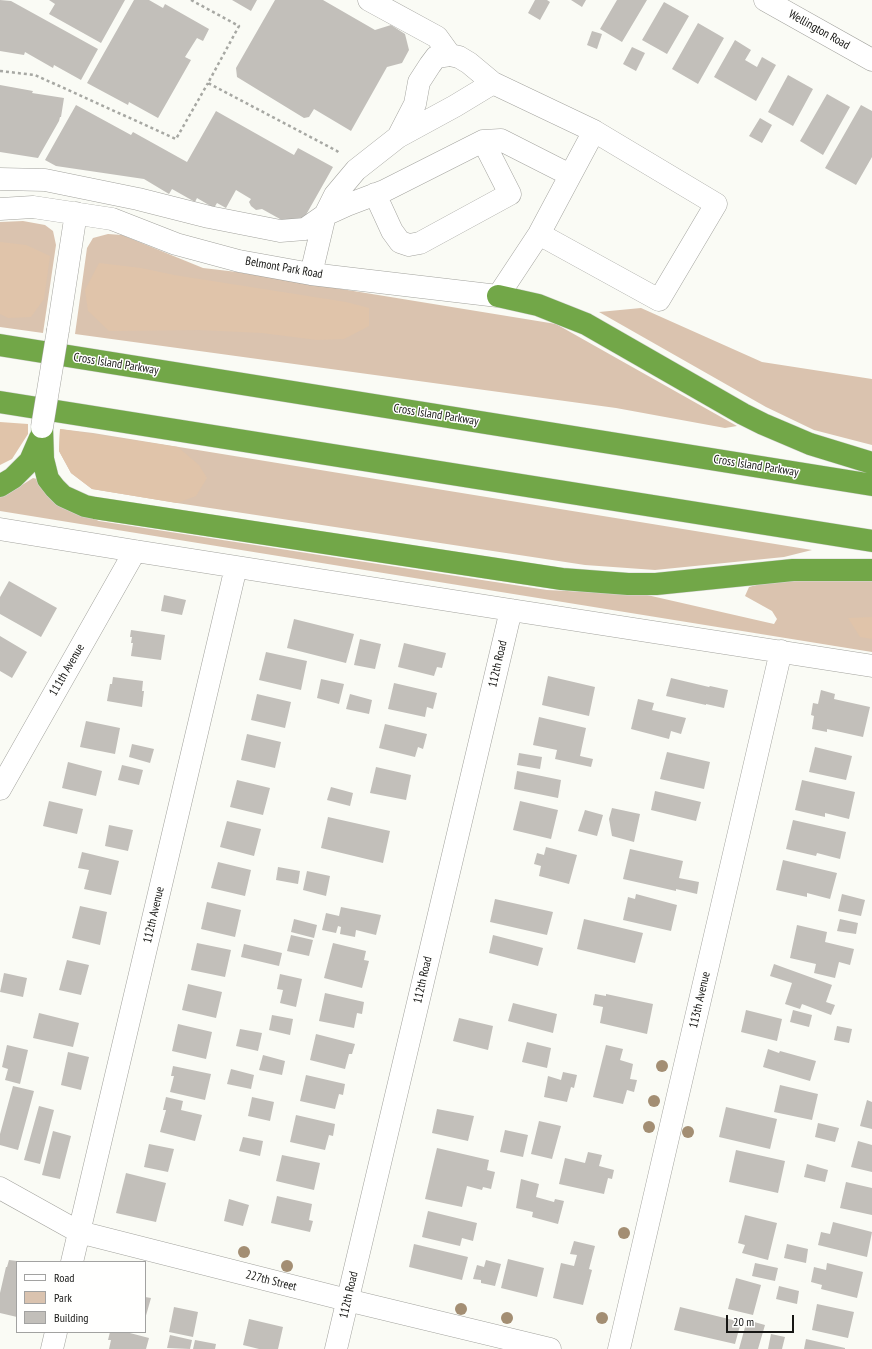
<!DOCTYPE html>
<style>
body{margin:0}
#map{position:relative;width:872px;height:1349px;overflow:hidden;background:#fafbf5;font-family:"PT Sans Narrow",sans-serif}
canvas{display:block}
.legend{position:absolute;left:16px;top:1261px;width:130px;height:72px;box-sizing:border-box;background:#fffffe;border:1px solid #a2a2a1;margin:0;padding:5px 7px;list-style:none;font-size:12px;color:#171715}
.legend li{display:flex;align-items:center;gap:8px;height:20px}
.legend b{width:20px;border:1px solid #a2a2a1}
.scale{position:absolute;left:726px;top:1315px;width:68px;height:18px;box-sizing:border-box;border:2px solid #171715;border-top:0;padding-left:5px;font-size:12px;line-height:14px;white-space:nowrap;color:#171715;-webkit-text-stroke:3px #fffffe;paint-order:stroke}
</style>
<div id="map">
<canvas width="872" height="1349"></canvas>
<ul class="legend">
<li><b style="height:5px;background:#fff"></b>Road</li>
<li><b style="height:11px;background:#dac3af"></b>Park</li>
<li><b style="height:11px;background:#c2bfba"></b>Building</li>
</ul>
<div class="scale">20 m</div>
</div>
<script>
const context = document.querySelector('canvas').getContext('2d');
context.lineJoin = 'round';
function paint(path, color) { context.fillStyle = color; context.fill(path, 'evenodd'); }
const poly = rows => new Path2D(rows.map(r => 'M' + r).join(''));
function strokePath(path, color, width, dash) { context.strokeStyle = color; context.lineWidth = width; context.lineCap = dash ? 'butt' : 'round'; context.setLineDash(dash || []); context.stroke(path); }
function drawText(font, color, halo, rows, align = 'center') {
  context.font = font + ' "PT Sans Narrow",sans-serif'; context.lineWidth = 3; context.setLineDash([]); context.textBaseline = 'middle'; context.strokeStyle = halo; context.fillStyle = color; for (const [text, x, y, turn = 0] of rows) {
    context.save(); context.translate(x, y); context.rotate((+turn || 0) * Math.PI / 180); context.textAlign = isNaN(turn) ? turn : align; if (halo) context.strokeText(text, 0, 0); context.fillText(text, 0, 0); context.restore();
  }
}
const green = poly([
 [23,221,45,225,53,231,56,245,43,333,0,327,0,222],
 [108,234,122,235,203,268,237,272,556,324,737,426,725,428,616,408,75,334,87,248,93,238],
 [641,308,762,362,872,379,872,445,814,430,766,407,599,312],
 [60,429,93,433,812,550,784,557,655,570,585,565,177,503,92,489,71,473,59,451],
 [33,478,37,479,61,506,99,521,547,590,647,595,774,624,777,619,772,611,745,596,749,587,793,575,872,578,872,652,0,511,0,495,8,494]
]);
const forest = poly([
 [0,242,26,245,50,256,44,299,31,317,8,318,0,314],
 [99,263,141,268,174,275,346,302,369,308,369,326,344,339,317,340,262,333,199,330,109,331,88,311,85,290],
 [0,422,28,424,28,434,12,459,0,465],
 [60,429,178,447,199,465,207,478,196,496,177,503,92,489,71,473,59,451],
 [872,617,872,639,860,637,848,618]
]);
const building = poly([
 [0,0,11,1,98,49,81,80,54,65,53,68,25,52,24,55,0,51],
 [49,0,125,0,101,43,49,14,55,4],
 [134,0,149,0,163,8,165,4,209,29,203,41,197,38,185,57,191,60,158,118,129,102,128,105,87,83],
 [232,0,257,0,251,11],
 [275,0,323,0,375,30,391,25,405,34,409,50,402,63,387,67,351,131,314,109,309,117,304,118,237,77,236,68],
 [535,0,547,0,550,2,540,20,528,13],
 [571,0,586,0,582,7],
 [617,0,647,0,622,42,600,29],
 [664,2,689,16,667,54,642,40],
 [698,23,724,38,698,84,672,69],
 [592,31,602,34,597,49,587,45],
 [735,40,751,50,745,60,757,67,762,57,776,65,756,101,714,77],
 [632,47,645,53,636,71,623,64],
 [788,75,813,89,793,126,768,112],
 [0,85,33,91,32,93,64,98,61,117,60,117,59,121,38,158,0,152],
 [827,94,850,107,823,155,800,141],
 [76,105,131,135,133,132,187,162,216,111,294,155,298,148,333,167,298,229,262,209,256,210,251,206,249,202,251,199,236,190,226,208,217,203,214,208,197,198,195,202,172,189,169,194,144,179,56,166,45,160],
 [861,105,872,111,872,157,856,185,825,168],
 [760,118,772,125,762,143,749,136],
 [9,581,57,608,41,637,0,614,0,597],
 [164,595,186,600,182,615,161,611],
 [294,619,354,634,346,663,287,648],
 [131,630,165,635,161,660,131,656,133,643,131,643,132,637,130,637],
 [0,636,27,652,12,678,0,671],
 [360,639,381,644,375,669,354,665],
 [404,643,446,653,442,668,437,667,434,676,398,667],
 [266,652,307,661,301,690,259,680],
 [548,676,595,687,589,716,542,705],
 [113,677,143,681,142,691,144,691,142,707,107,701,110,684,112,684],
 [671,678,709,687,710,686,728,690,724,708,706,704,706,705,666,696],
 [321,679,344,684,339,704,317,698],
 [394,683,437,693,433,709,427,707,425,717,388,709],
 [821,690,835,694,834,699,870,707,863,737,827,729,827,732,812,729,814,716,811,715,813,703,818,704],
 [257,694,291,702,285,728,251,720],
 [350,694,372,700,369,714,346,709],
 [638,699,654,703,652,710,686,718,681,734,671,731,669,739,631,729],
 [539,717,586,728,580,756,593,759,591,767,555,759,557,750,533,745],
 [86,721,120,728,115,754,80,747],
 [385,724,427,734,423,749,418,747,415,757,379,748],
 [247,734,281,742,275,768,241,760],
 [132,744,154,749,150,763,129,757],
 [815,747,852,756,846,780,809,772],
 [667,752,710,762,704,789,660,779],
 [519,753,542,757,540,769,517,765],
 [68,762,102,771,96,796,62,788],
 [122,765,143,770,139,785,118,780],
 [376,767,411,775,406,800,370,793],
 [517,771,561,780,558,798,514,789],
 [237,780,270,788,263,815,230,807],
 [802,780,855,792,849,819,825,813,825,817,795,810],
 [331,787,353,793,350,806,327,800],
 [655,791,701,802,696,821,651,810],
 [49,801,83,809,77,834,43,826],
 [520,801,558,810,551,839,513,830],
 [612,808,640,814,634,842,612,836,609,819],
 [585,810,603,815,597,836,578,831],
 [328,817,390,831,383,863,321,848],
 [793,820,846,832,840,859,817,853,816,856,786,849],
 [227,821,261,829,254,856,220,847],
 [109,825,133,830,128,851,105,846],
 [546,847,577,855,569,884,539,876,541,866,534,864,537,853,544,855],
 [630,849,683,861,679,878,699,882,697,894,676,889,676,891,623,879],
 [82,852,119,861,111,895,84,889,89,870,78,868],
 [783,860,837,873,830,899,807,893,807,897,776,890],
 [218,862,251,870,245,896,211,888],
 [278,867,300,871,298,884,276,880],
 [307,871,330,876,326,896,303,890],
 [636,894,677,905,671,931,623,920,628,897,635,899],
 [842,894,865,900,861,916,838,911],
 [495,899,553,912,547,935,490,922],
 [207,902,241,910,235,937,201,929],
 [80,906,107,912,100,945,72,938],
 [341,907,381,915,376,935,356,930,355,937,340,934,341,927,338,926,336,933,322,930,326,913,339,916],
 [294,919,317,925,314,938,291,932],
 [584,919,643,933,635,963,577,949],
 [840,919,858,923,856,934,837,931],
 [797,925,827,932,825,942,854,949,850,965,839,962,835,978,814,973,816,964,790,958],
 [291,935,313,940,309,956,287,951],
 [493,935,543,948,538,966,489,953],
 [197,943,231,950,225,977,191,970],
 [333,943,366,951,364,960,369,961,362,988,324,978],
 [244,944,282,953,279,966,241,957],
 [67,960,89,965,81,995,59,990],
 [774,964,832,985,826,1002,835,1005,831,1015,802,1004,800,1009,785,1004,792,983,770,976],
 [4,973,27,978,23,997,0,992],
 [280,974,302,979,296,1007,280,1003,283,990,277,989],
 [188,984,222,992,216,1018,182,1010],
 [325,993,364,1002,362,1014,357,1013,354,1028,319,1021],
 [595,994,606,996,606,994,653,1004,647,1034,600,1023,603,1007,593,1005],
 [513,1003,557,1014,553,1033,508,1021],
 [746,1010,782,1019,777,1041,741,1032],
 [793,1010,812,1015,809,1027,790,1022],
 [39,1013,79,1023,73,1047,33,1038],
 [272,1015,293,1019,290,1035,269,1030],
 [459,1018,493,1026,488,1050,453,1041],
 [178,1024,212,1032,206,1059,172,1051],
 [837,1026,852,1029,849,1043,834,1040],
 [240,1029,262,1033,258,1051,236,1046],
 [316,1034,355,1044,352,1054,349,1054,345,1069,310,1060],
 [527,1042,551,1048,547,1068,522,1062],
 [7,1045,28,1050,20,1084,5,1080,8,1069,2,1067],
 [606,1045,623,1049,620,1060,633,1064,630,1079,637,1080,634,1092,627,1090,623,1104,593,1097],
 [768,1049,779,1053,780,1051,816,1061,810,1081,763,1067],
 [68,1052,89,1057,81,1090,61,1085],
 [263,1055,285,1061,282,1075,259,1070],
 [173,1066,211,1074,205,1100,170,1092,174,1076,171,1076],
 [231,1069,254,1075,251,1089,227,1084],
 [563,1072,577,1075,574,1088,571,1087,567,1102,544,1097,548,1076,561,1080],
 [306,1075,345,1084,343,1095,339,1094,335,1109,300,1101],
 [780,1085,818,1094,812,1120,774,1112],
 [13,1086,34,1091,18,1150,0,1145,0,1134],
 [166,1097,183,1101,181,1110,202,1115,195,1141,160,1132,166,1110,163,1110],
 [252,1097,274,1102,270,1121,248,1116],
 [867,1100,872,1102,872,1129,860,1126],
 [39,1106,54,1110,40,1164,24,1160],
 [726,1107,777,1119,770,1149,719,1137],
 [437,1109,474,1116,468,1141,432,1133],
 [296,1115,335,1124,333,1136,329,1135,325,1150,290,1142],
 [539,1121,561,1126,552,1159,531,1154],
 [818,1123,839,1128,835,1142,815,1137],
 [505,1130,528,1135,523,1157,500,1152],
 [53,1131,71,1136,60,1179,42,1175],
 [243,1137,263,1141,260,1156,239,1151],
 [858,1141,872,1145,872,1172,851,1167],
 [149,1144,174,1149,168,1172,144,1167],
 [437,1148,489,1160,487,1170,495,1172,491,1189,483,1187,482,1190,467,1186,462,1207,425,1199],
 [736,1150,785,1161,778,1193,729,1182],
 [588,1152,602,1155,599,1166,614,1170,612,1179,608,1178,604,1194,559,1184,565,1158,585,1163],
 [282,1155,320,1163,314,1190,276,1181],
 [807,1164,828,1170,825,1182,804,1177],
 [126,1173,166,1183,156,1222,116,1213],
 [521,1179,539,1184,536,1197,554,1202,555,1199,564,1201,558,1224,532,1217,533,1212,516,1208],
 [846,1182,872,1188,872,1215,840,1208],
 [277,1196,312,1204,309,1220,313,1221,310,1232,271,1223],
 [229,1199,249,1205,243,1226,224,1221],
 [428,1211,477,1223,473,1241,462,1238,460,1246,422,1237],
 [745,1215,777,1223,768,1260,742,1253,745,1245,738,1243],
 [833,1222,872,1232,867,1257,818,1245,821,1232,830,1234],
 [574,1241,595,1246,589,1269,592,1270,583,1305,553,1298,561,1263,574,1266,577,1255,570,1254],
 [414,1244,468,1257,462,1280,409,1267],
 [787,1244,808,1249,806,1263,784,1258],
 [508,1259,544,1268,537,1297,501,1288],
 [9,1260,17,1261,17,1317,0,1313,0,1293,6,1267,7,1267],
 [486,1260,501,1264,495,1286,481,1283,481,1280,473,1279,477,1265,484,1267],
 [755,1263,778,1268,775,1281,752,1276],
 [827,1263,863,1272,857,1298,821,1289,822,1285,811,1282,814,1267,826,1270],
 [736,1278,761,1285,753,1315,728,1309],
 [779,1286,799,1291,797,1304,776,1299],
 [145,1297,151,1298,145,1319],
 [817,1304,854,1312,848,1338,812,1330],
 [174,1307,198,1312,193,1337,169,1332],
 [680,1307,741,1322,735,1344,674,1330],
 [249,1319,283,1327,278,1349,259,1349,243,1345],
 [747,1320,765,1325,758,1349,739,1349],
 [110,1332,126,1332,149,1338,146,1349,109,1349,111,1340,108,1340],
 [771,1334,785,1337,782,1349,768,1349],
 [170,1335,192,1340,190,1349,167,1348],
 [806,1339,845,1348,845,1349,804,1349],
 [195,1340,216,1344,215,1349,193,1349]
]);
const path = poly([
 [191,0,239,26,208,83,337,151,340,154],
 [0,71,35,75,176,139,208,83]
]);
const minor = poly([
 [369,0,437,37,450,55],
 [765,0,872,60],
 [398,137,415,104,419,82,430,65,436,57,450,55,459,57,469,63,493,83,594,131,716,204,659,300,539,234],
 [0,179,45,180,138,199,209,217,280,231,305,229,325,215,347,205,384,191,483,141,501,140,570,175],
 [375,194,392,231,400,242,409,245,420,243,510,194,483,141],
 [0,209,33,207,112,219,176,244,239,261,311,274,498,296,539,234,594,131],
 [311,274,325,215,335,195,356,170,398,137,455,106,493,83],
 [58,330,76,213],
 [0,529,135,551,511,610,872,666],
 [0,789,135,551],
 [0,1188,79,1232,347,1300,550,1349],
 [72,1262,236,567],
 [52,1349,56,1332],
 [336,1349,511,610],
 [619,1349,781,651]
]);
const highway = poly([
 [498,296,538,305,586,324,743,414,763,424,810,444,872,463],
 [0,345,872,485],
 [0,402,872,541],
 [42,427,43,459,48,479,55,488,63,496,85,506,95,508,562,579,628,584,656,584,793,570,872,570],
 [0,486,13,478,30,461,40,438]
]);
const minorBridge = poly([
 [42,427,58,330]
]);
const trees = [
 [662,1066],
 [654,1101],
 [649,1127],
 [688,1132],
 [624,1233],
 [244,1252],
 [287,1266],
 [461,1309],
 [507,1318],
 [602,1318]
];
const streetNames = [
 ["Wellington Road",819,30,29],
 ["Belmont Park Road",284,268,10],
 ["Cross Island Parkway",116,364,9],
 ["Cross Island Parkway",436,415,9],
 ["Cross Island Parkway",756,466,9],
 ["112th Road",498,664,-77],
 ["111th Avenue",67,670,-60],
 ["112th Avenue",154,915,-77],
 ["112th Road",423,980,-77],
 ["113th Avenue",700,1000,-77],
 ["227th Street",271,1281,14],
 ["112th Road",349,1295,-77]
];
paint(green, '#dac3af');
paint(forest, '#e0c4aa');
paint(building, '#c2bfba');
strokePath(minor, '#a3a39e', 23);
strokePath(highway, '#d5d5d5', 23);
strokePath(path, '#a7a8a3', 2.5, [3, 3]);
strokePath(minor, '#fff', 22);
strokePath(highway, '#72a748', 22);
strokePath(minorBridge, '#a3a39e', 23, []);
strokePath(minorBridge, '#fff', 22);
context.fillStyle = '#a38e73';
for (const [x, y] of trees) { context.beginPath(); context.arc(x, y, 6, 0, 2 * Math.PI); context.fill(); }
drawText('12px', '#171715', '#fffffe', streetNames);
</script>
